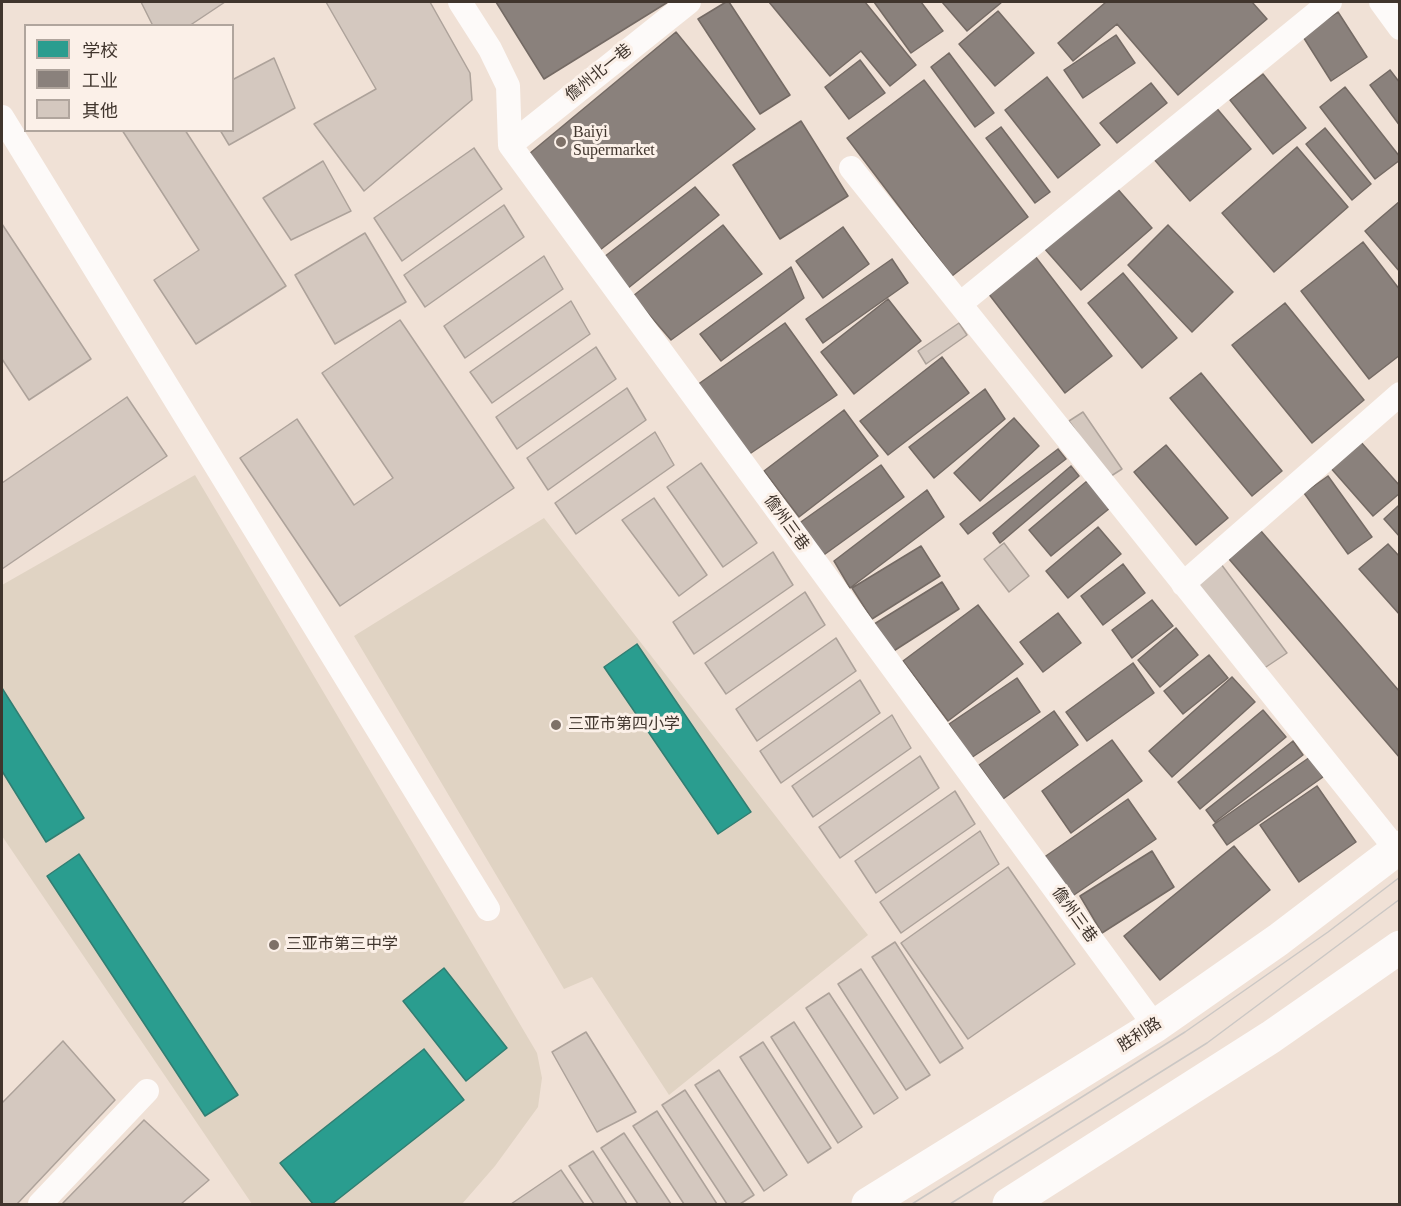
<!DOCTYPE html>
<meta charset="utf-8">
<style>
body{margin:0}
#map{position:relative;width:1401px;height:1206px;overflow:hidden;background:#f0e1d6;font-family:"Times New Roman","Noto Sans SC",serif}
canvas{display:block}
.frame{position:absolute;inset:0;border:3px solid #40352d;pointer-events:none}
.legend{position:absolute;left:24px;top:24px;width:210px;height:108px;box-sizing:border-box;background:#fbf0e8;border:2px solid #b0a59d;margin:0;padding:8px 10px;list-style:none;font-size:18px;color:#40352d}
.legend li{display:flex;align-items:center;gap:12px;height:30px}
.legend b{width:30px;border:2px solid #b0a59d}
</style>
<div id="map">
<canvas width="1401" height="1206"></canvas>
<div class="frame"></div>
<ul class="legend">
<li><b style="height:16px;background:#2a9d8f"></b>学校</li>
<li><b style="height:16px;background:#8a817c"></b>工业</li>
<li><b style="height:16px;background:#d4c8bf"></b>其他</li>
</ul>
</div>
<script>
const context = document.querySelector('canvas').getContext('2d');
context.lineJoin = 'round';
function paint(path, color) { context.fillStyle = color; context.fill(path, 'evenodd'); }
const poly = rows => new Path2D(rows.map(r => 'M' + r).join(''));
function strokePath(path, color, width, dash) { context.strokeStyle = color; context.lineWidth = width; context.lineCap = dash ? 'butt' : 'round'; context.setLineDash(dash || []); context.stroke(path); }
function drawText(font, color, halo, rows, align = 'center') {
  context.font = font + ' "Times New Roman","Noto Sans SC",serif'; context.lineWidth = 6; context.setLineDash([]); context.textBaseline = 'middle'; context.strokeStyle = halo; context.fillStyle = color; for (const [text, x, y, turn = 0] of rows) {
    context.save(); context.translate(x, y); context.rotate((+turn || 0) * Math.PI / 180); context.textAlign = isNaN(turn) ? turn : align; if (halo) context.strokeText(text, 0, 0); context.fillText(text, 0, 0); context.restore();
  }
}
const education = poly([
 [195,475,537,1053,542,1078,538,1107,495,1166,462,1204,252,1204,2,836,2,585],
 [544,518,868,935,669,1095,592,977,564,989,354,636]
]);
const schools = poly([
 [637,644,751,812,718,834,604,667,637,644],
 [2,688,84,818,46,842,2,771,2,688],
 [79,854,238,1095,205,1116,47,876,79,854],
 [444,968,507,1048,466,1081,403,1001,444,968],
 [424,1049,464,1100,332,1204,313,1204,280,1163,424,1049]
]);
const industry = poly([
 [496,2,668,2,544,79,496,2],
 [726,2,729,2,790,95,760,114,698,19,726,2],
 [769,2,865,2,916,65,890,86,861,51,830,76,769,2],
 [874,2,921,2,943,31,911,53,874,2],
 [942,2,1002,2,967,31,942,2],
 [1106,2,1252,2,1267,19,1178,95,1117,24,1073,61,1058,43,1106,2],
 [998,11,1034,53,995,86,959,44,998,11],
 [1338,12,1367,57,1331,81,1302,35,1338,12],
 [676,32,755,129,600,250,529,154,676,32],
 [1116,35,1135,63,1083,98,1064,70,1116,35],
 [949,53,994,113,975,127,931,67,949,53],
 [860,60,885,93,849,119,825,87,860,60],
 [1390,70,1400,83,1400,126,1370,85,1390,70],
 [1263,74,1306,128,1273,154,1230,100,1263,74],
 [1047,77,1100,145,1058,178,1005,110,1047,77],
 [924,80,1028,217,952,276,847,138,924,80],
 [1151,83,1167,103,1117,143,1100,123,1151,83],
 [1345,87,1400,157,1400,160,1375,179,1320,107,1345,87],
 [1214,105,1251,149,1190,201,1153,158,1214,105],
 [801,121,848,196,780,239,733,165,801,121],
 [1001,127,1050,192,1035,203,986,138,1001,127],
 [1325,128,1371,184,1352,200,1306,144,1325,128],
 [1297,147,1348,207,1274,272,1222,213,1297,147],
 [1115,186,1152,228,1081,290,1044,248,1115,186],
 [695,187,719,215,627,289,604,257,695,187],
 [1400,201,1400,272,1365,231,1400,201],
 [723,225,762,274,671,340,633,296,723,225],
 [1168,225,1233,292,1192,332,1128,265,1168,225],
 [843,227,869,264,823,298,796,261,843,227],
 [1363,242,1400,290,1400,355,1369,379,1301,291,1363,242],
 [1035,256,1112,356,1065,393,988,293,1035,256],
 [892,259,908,283,823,343,806,319,892,259],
 [791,267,804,298,721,361,700,334,791,267],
 [1123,273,1177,338,1142,368,1088,303,1123,273],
 [888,299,921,341,854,394,821,352,888,299],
 [1285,303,1364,400,1312,443,1232,345,1285,303],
 [785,323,837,395,748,455,697,385,785,323],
 [942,357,969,393,888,455,860,421,942,357],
 [1201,373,1282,471,1252,496,1170,398,1201,373],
 [985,389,1005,419,934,478,909,447,985,389],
 [844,410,878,456,799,517,764,471,844,410],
 [1014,418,1039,446,980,501,954,473,1014,418],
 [1359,440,1400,486,1400,493,1373,516,1329,466,1359,440],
 [1166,445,1228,518,1196,545,1134,472,1166,445],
 [1058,449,1066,459,968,534,960,524,1058,449],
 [881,465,904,497,821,557,798,524,881,465],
 [1071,466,1079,476,1000,543,993,533,1071,466],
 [1328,476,1372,537,1348,554,1304,493,1328,476],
 [1087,481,1110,508,1051,556,1029,530,1087,481],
 [927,490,944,517,850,588,834,561,927,490],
 [1398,506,1400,507,1400,537,1384,519,1398,506],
 [1098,527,1121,554,1068,598,1046,571,1098,527],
 [1261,531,1400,692,1400,758,1229,559,1261,531],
 [1388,544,1400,557,1400,615,1359,569,1388,544],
 [921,546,940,576,872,619,852,588,921,546],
 [1123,564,1145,593,1103,625,1081,596,1123,564],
 [942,582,959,609,889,654,871,626,942,582],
 [1152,600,1173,626,1132,658,1112,630,1152,600],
 [978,605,1023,664,948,721,903,661,978,605],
 [1058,613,1081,643,1043,672,1020,642,1058,613],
 [1176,628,1198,655,1160,687,1138,660,1176,628],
 [1209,655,1228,678,1183,714,1164,691,1209,655],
 [1133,663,1154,693,1087,741,1066,712,1133,663],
 [1232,677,1255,702,1172,777,1149,751,1232,677],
 [1017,678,1040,712,971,758,949,724,1017,678],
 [1263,710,1286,737,1200,809,1178,782,1263,710],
 [1054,711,1078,745,1003,799,979,765,1054,711],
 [1112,740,1142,781,1071,833,1042,791,1112,740],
 [1293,741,1303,755,1215,822,1206,810,1293,741],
 [1310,757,1323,777,1227,845,1213,825,1310,757],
 [1317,786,1356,842,1299,882,1260,825,1317,786],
 [1128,799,1156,839,1071,897,1043,858,1128,799],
 [1234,846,1270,890,1160,980,1124,936,1234,846],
 [1152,851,1174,887,1102,933,1080,896,1152,851]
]);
const building = poly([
 [141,2,225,2,189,26,153,26,141,2],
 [326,2,430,2,470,73,472,100,364,191,314,124,376,89,326,2],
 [274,58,295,108,229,145,220,130,232,130,232,80,274,58],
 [122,130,185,130,286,286,196,344,154,280,199,250,122,130],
 [474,148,502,189,402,261,374,218,474,148],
 [323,161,351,211,291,240,263,198,323,161],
 [504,205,524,237,425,307,404,275,504,205],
 [2,224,91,359,29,400,2,359,2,224],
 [365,233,406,302,335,344,295,275,365,233],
 [544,256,563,289,465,358,444,326,544,256],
 [571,301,590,334,492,403,470,372,571,301],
 [400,320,514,488,340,606,240,458,297,419,354,505,393,478,322,373,400,320],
 [959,323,967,335,926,364,918,351,959,323],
 [596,347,616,379,517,449,496,417,596,347],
 [627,388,646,420,548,490,527,458,627,388],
 [127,397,167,456,2,569,2,483,127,397],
 [1083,412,1122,469,1108,478,1069,421,1083,412],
 [655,432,674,465,576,534,555,503,655,432],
 [701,463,757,543,723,567,667,487,701,463],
 [654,498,707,575,679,596,622,520,654,498],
 [1004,543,1029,576,1009,592,984,559,1004,543],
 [773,552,793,585,694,654,673,622,773,552],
 [1221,564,1287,653,1263,669,1196,582,1221,564],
 [805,592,825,625,726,694,705,663,805,592],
 [836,638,856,671,757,741,736,709,836,638],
 [860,680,880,713,781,783,760,751,860,680],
 [892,715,911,748,813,817,792,786,892,715],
 [920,756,939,788,840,858,819,827,920,756],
 [955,791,975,824,876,893,855,861,955,791],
 [980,831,999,864,901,933,880,902,980,831],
 [1008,867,1075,964,968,1039,901,943,1008,867],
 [895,942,963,1048,940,1063,872,957,895,942],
 [861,969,930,1075,906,1090,838,984,861,969],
 [829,993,898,1098,874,1114,806,1008,829,993],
 [794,1022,862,1127,838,1143,771,1037,794,1022],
 [586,1032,636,1112,597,1132,552,1052,586,1032],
 [63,1041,115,1100,17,1204,2,1204,2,1103,63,1041],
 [763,1042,831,1148,808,1163,740,1057,763,1042],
 [719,1070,787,1175,764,1191,695,1085,719,1070],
 [685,1090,754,1195,740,1204,727,1204,662,1105,685,1090],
 [657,1111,717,1204,684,1204,633,1126,657,1111],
 [144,1120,209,1180,181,1204,62,1204,144,1120],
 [624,1133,671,1204,638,1204,601,1148,624,1133],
 [593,1151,627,1204,594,1204,569,1166,593,1151],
 [561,1170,584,1204,511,1204,561,1170]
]);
const minor = poly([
 [460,2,490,49,508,86,510,145,1155,1026],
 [1381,2,1400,28],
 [2,117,488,909],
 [510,145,689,2],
 [851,168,1396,849],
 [960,304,1330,2],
 [1183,584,1400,394],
 [40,1204,147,1091]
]);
const secondary = poly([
 [868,1204,1155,1026,1278,940,1400,847],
 [1009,1204,1271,1037,1400,947]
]);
const tram = poly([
 [912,1204,1185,1032,1328,932,1400,877],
 [950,1204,1207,1043,1400,899]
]);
const markers = [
 [561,142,6,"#7e7168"],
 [556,725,6,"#7e7168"],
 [274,945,6,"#7e7168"]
];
const streetNames = [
 ["儋州北一巷",599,73,-39],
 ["儋州三巷",786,523,54],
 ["儋州三巷",1074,915,54],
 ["胜利路",1140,1035,-33]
];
const poiNames = [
 ["Baiyi",573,133],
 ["Supermarket",573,151],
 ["三亚市第四小学",568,725],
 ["三亚市第三中学",286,945]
];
paint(education, '#e0d3c3');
paint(schools, '#2a9d8f');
strokePath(schools, '#317e72', 1.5);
paint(industry, '#8a817c');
strokePath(industry, '#746a64', 1.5);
paint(building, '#d4c8bf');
strokePath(building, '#ada29a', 1.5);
strokePath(minor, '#fdfaf9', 24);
strokePath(secondary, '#fdfaf9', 33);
strokePath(tram, '#cbc7c4', 1.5);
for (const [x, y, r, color] of markers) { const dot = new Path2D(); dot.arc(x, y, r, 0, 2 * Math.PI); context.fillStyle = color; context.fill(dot); strokePath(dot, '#fbf0e8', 2); }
drawText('16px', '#40352d', '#fbf0e8', streetNames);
drawText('16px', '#40352d', '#fbf0e8', poiNames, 'left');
</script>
